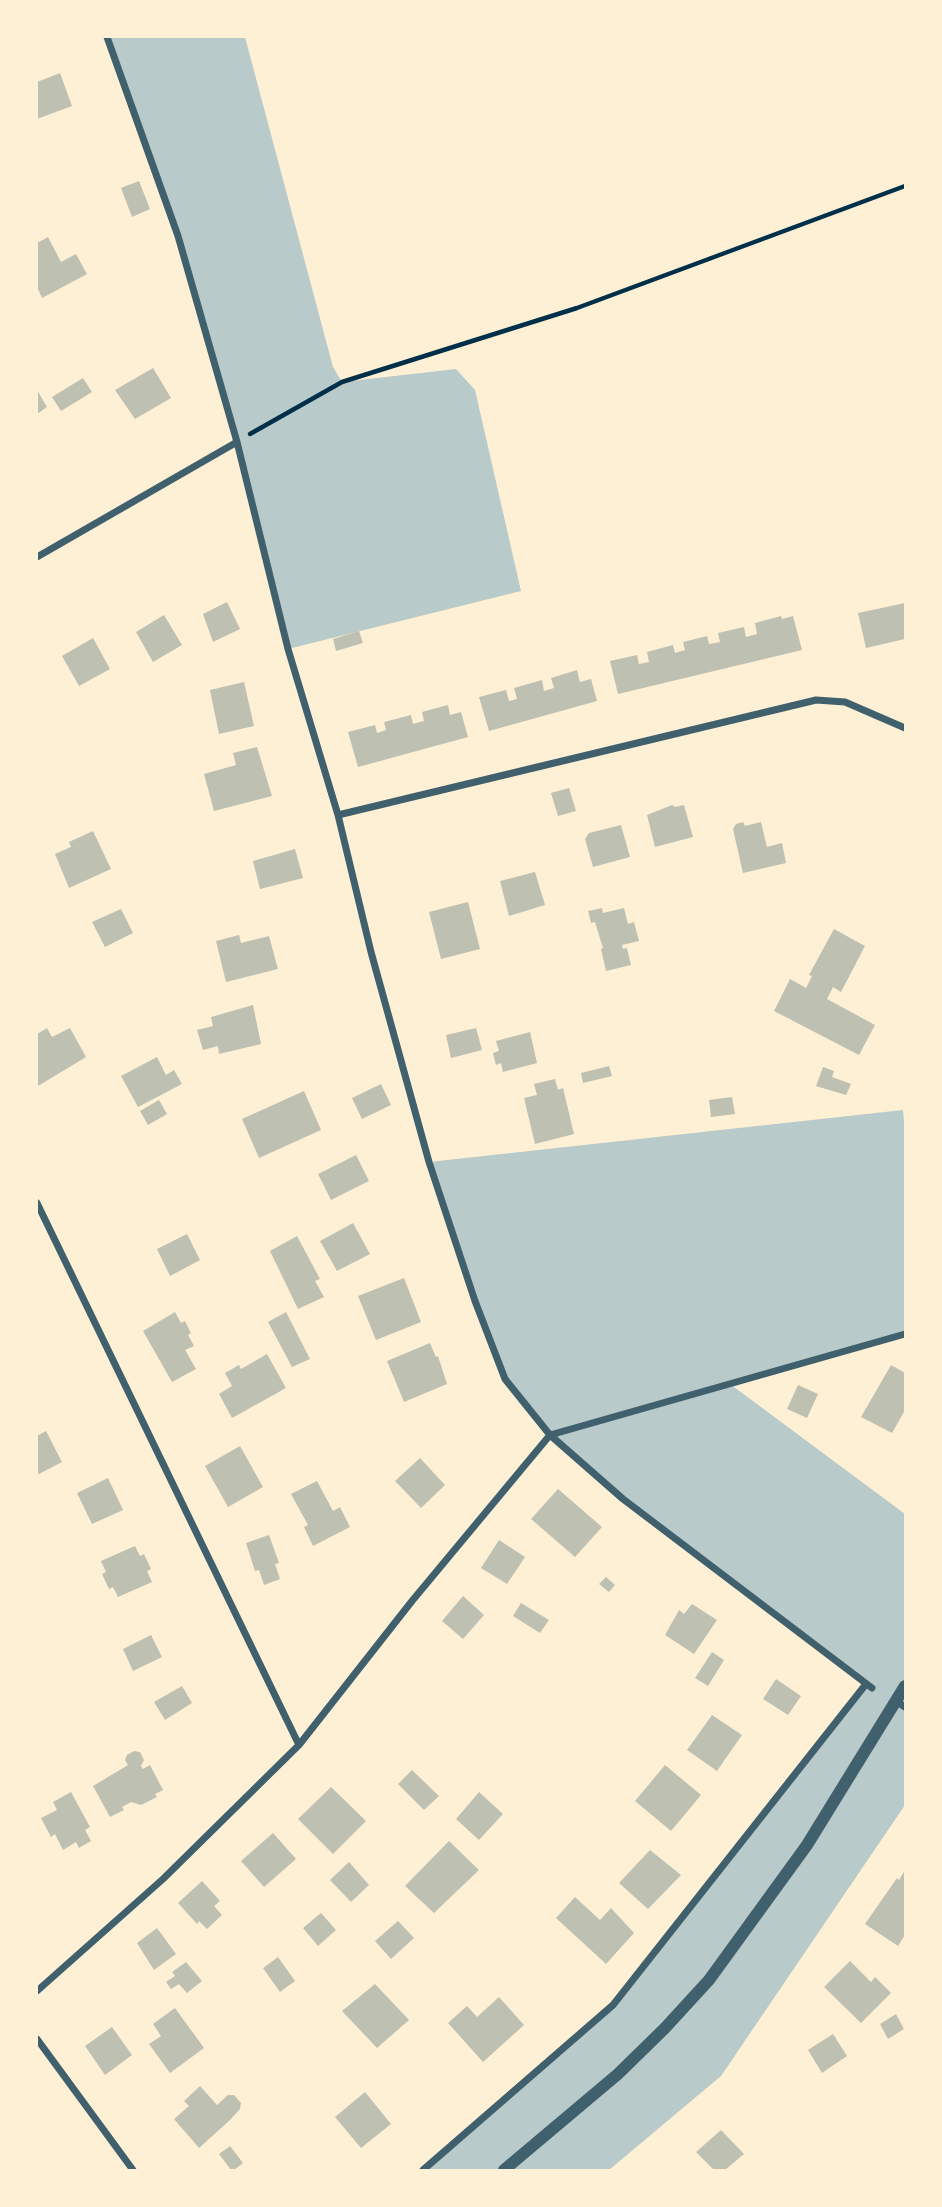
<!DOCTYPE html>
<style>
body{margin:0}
#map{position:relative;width:942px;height:2207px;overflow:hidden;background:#fdf0d5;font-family:"Nunito Sans",sans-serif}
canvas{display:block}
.frame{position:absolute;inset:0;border:38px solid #fdf0d5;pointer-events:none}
</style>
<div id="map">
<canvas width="942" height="2207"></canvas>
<div class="frame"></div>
</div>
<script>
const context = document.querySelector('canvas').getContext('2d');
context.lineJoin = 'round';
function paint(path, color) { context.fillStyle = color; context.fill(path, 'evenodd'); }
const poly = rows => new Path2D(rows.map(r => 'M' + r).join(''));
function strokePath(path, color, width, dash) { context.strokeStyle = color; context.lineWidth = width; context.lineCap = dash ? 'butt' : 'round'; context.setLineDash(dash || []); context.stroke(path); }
const green = poly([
 [107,37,245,37,333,367,342,382,456,369,475,390,521,591,288,649,237,442,178,236],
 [903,1110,905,1136,905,1334,730,1384,905,1514,905,1805,721,2076,609,2170,423,2170,613,2005,866,1684,623,1499,550,1435,505,1379,429,1162]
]);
const building = poly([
 [60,73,72,106,37,119,37,82],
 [139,181,150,209,132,217,121,188],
 [48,237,61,262,76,254,87,274,42,298,37,287,37,243],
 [153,368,171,398,135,419,115,390],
 [83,378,92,392,61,411,52,397],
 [37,390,47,407,37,414],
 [227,602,240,629,213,642,203,614],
 [905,603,905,639,866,648,858,613],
 [164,615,182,645,153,662,136,632],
 [781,616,782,619,793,616,802,650,618,694,610,661,637,655,639,664,649,662,647,652,673,645,675,653,685,650,683,642,707,636,709,644,720,642,718,633,744,627,746,637,757,634,755,623],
 [359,631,363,643,336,651,333,639],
 [93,638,110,669,79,686,62,656],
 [577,670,580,682,591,679,597,701,489,731,479,697,506,690,509,701,517,699,514,688,542,680,544,691,554,688,551,678],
 [244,682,254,726,219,734,210,690],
 [448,705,450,715,461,712,468,737,358,767,348,732,375,725,377,733,386,730,384,722,411,715,413,724,424,721,422,712],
 [257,747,272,796,214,811,204,774,236,765,233,753],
 [569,788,576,811,558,816,551,793],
 [672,805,675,807,684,805,693,837,655,847,647,815],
 [743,822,745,826,761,822,767,847,782,843,786,863,743,873,733,829,736,824],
 [621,825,630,857,593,867,585,839,589,833],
 [93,831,111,869,69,888,55,854,71,847,69,842],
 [295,849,303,878,260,889,253,861],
 [535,872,545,905,509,916,500,881],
 [468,902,480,949,441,959,429,912],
 [602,908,603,913,624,908,628,924,634,922,639,941,622,945,623,949,627,948,631,965,606,971,601,949,603,948,602,945,595,922,591,923,588,911],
 [121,909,133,933,105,947,92,922],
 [834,929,865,946,841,992,833,987,827,999,875,1025,859,1055,774,1011,790,979,806,988,812,976,809,975],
 [239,935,241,943,269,936,278,969,226,982,216,941],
 [253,1005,261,1044,219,1054,218,1046,203,1050,197,1030,213,1026,211,1017],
 [47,1028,52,1037,70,1028,86,1057,38,1086,37,1034],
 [476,1028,482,1050,451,1058,446,1035],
 [530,1032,537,1063,503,1072,501,1063,496,1065,493,1053,499,1051,496,1041],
 [157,1057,166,1075,174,1070,182,1084,138,1107,121,1076],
 [609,1066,612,1076,583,1083,581,1073],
 [823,1067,834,1071,832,1077,851,1084,846,1095,816,1086],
 [555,1079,558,1090,563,1088,574,1134,535,1144,524,1098,537,1095,534,1084],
 [381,1084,391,1105,362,1119,352,1098],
 [304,1091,321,1130,259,1158,242,1119],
 [732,1097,735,1114,711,1117,709,1100],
 [159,1100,167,1114,148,1125,140,1111],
 [356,1155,369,1181,331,1200,318,1174],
 [353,1223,370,1254,337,1271,320,1241],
 [187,1234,200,1260,170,1276,157,1249],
 [297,1236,320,1279,315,1281,324,1297,298,1309,270,1251],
 [404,1278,421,1322,376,1340,358,1296],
 [175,1312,181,1323,185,1321,191,1333,188,1335,194,1346,185,1350,196,1369,172,1382,143,1331],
 [286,1312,310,1359,292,1367,268,1322],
 [430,1343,436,1357,438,1356,447,1384,404,1402,387,1361],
 [267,1354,286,1388,232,1418,219,1394,232,1386,225,1373,239,1365,241,1369],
 [891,1365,905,1373,905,1410,892,1433,861,1417],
 [798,1385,818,1394,807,1418,787,1409],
 [46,1431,62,1462,37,1475,37,1436],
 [240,1446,263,1487,228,1507,205,1466],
 [420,1458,445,1485,421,1508,395,1481],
 [108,1478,123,1510,92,1524,77,1493],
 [317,1481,333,1511,340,1507,350,1527,313,1546,304,1527,308,1525,291,1494],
 [558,1489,602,1527,575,1557,531,1519],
 [269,1535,279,1563,275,1564,280,1579,264,1585,259,1570,255,1571,246,1543],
 [499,1540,525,1557,507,1584,481,1568],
 [135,1546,140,1556,144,1554,151,1569,147,1571,152,1582,118,1597,113,1587,109,1589,102,1574,106,1572,101,1561],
 [606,1577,615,1585,609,1592,599,1584],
 [463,1596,484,1615,463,1639,442,1621],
 [521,1603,549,1620,540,1633,513,1616],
 [692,1604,717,1620,694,1654,665,1635,679,1610,684,1614],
 [151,1635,162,1657,133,1671,123,1649],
 [712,1652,724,1660,708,1686,695,1678],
 [776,1679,801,1696,788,1715,763,1699],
 [182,1686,192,1703,165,1720,154,1702],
 [712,1715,742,1735,717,1771,687,1750],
 [134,1751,140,1752,144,1760,141,1766,143,1769,150,1765,163,1790,155,1794,157,1797,141,1805,131,1802,122,1807,124,1810,110,1817,93,1786,128,1765,125,1760,127,1755],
 [665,1765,701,1795,671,1831,635,1801],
 [412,1770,439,1796,424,1810,398,1784],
 [331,1787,366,1821,333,1854,298,1819],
 [71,1792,90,1827,85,1830,91,1841,79,1848,76,1842,63,1850,55,1834,51,1837,41,1818,57,1810,53,1802],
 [479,1792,503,1814,479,1840,456,1819],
 [273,1833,296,1859,264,1887,241,1861],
 [449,1841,479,1870,434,1913,405,1886],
 [650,1850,681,1875,648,1909,619,1883],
 [349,1862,369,1885,351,1902,330,1880],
 [905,1870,905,1935,898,1946,865,1924,897,1878,899,1880],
 [202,1881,220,1901,214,1906,222,1915,207,1929,199,1921,197,1924,178,1903],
 [575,1897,600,1920,611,1908,634,1933,606,1964,556,1918],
 [321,1913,336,1930,318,1946,303,1928],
 [398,1921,414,1938,391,1959,375,1941],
 [157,1928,176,1954,154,1970,137,1943],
 [278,1957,295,1981,280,1992,263,1968],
 [850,1961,871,1982,875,1977,891,1993,861,2023,824,1987],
 [186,1962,202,1981,187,1993,179,1984,171,1989,166,1982,175,1976,172,1972],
 [375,1984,409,2020,377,2048,342,2011],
 [499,1997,524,2025,483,2062,448,2023,467,2006,477,2017],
 [175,2008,204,2048,170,2073,149,2044,161,2036,153,2024],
 [896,2014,904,2029,888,2039,880,2024],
 [112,2027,132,2055,105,2075,85,2046],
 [833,2034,847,2056,822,2073,808,2050],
 [200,2086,217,2105,228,2095,234,2095,241,2103,240,2109,230,2120,199,2148,174,2119,189,2106,184,2101],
 [365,2092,391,2124,361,2148,335,2117],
 [721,2130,744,2154,725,2170,714,2170,696,2152],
 [230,2146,243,2163,234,2170,231,2170,219,2154]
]);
const path = poly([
 [250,434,342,382,577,308,905,186]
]);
const minor = poly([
 [107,37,178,236,237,442,288,649,338,815,371,952,429,1162,475,1301,505,1379,550,1435,623,1499,872,1688],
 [37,557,237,442],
 [338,815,816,700,845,702,905,728],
 [37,1203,299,1745],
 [896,1701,905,1707],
 [37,1991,163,1879,299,1745,412,1601,550,1435,905,1334],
 [37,2039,133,2170],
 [423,2170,613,2005,866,1684]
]);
const tertiary = poly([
 [504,2170,618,2074,665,2028,709,1980,807,1845,905,1686]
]);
paint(green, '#b9caca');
paint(building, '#bec0b2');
strokePath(path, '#003049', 4.5);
strokePath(minor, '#3f606c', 7);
strokePath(tertiary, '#3f606c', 12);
</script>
